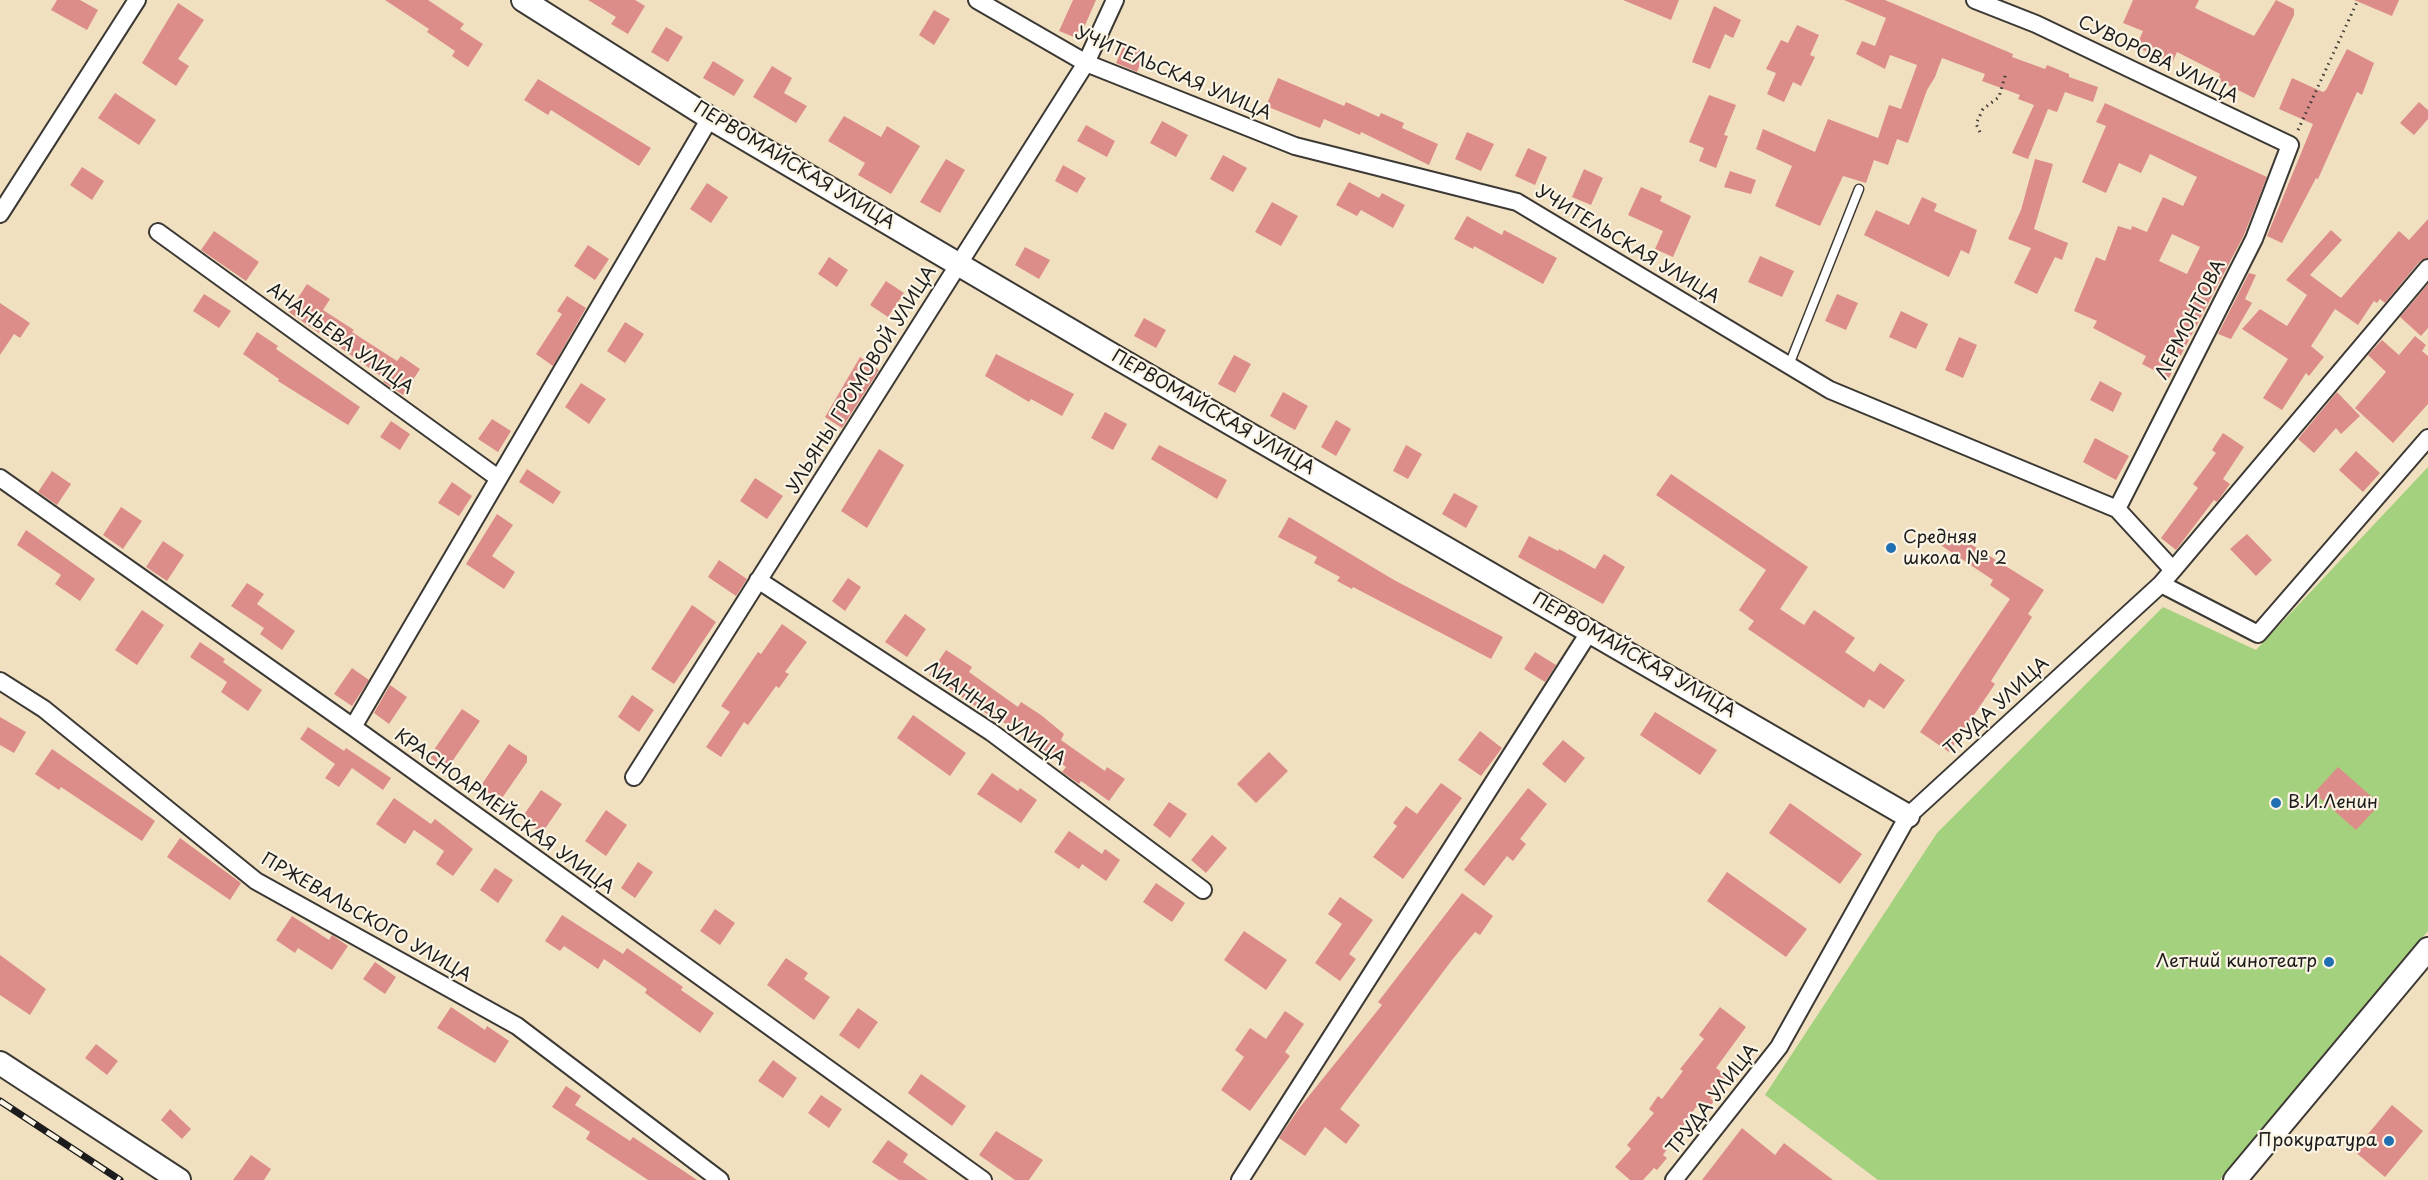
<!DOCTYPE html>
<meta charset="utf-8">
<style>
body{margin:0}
canvas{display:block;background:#f0e0c0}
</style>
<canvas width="2428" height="1180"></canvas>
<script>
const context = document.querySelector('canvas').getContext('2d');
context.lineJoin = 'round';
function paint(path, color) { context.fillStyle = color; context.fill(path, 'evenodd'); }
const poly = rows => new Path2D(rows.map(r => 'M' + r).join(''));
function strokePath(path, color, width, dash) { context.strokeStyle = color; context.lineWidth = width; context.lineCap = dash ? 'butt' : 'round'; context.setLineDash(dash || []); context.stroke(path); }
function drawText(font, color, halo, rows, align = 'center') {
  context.font = font + ' "Playpen Sans",sans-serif'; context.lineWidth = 4.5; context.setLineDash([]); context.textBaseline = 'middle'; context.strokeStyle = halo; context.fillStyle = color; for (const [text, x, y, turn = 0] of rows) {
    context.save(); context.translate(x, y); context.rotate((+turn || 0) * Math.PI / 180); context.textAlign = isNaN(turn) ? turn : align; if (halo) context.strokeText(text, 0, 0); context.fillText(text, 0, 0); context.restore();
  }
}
const green = poly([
 [2428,467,2428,931,2220,1180,1878,1180,1765,1095,1937,833,2163,607,2256,650]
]);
const building = poly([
 [57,0,80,0,98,10,87,30,51,10],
 [385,0,428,0,464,24,460,29,483,44,468,67,452,56,455,51,427,32,429,29],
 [588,0,635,0,645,6,628,34,611,24,616,17],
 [1073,0,1096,0,1079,39,1059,31],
 [1623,0,1679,0,1671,20],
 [1844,0,1885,0,2013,54,2012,57,2045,69,2047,65,2069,74,2069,77,2098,87,2093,102,2065,92,2057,112,2048,109,2028,159,2012,153,2034,105,2018,99,2020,95,1982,81,1985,74,1942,58,1935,77,1927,90,1908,143,1897,139,1888,165,1874,160,1866,183,1843,176,1820,226,1775,206,1792,166,1756,149,1763,129,1815,152,1828,119,1878,138,1889,105,1901,109,1917,65,1890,55,1885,69,1856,54,1862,41,1875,46,1886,18],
 [2133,0,2199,0,2195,8,2254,36,2276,0,2294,9,2294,15,2254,98,2218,80,2220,74,2177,52,2172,63,2136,47,2143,31,2123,23],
 [2354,0,2399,0,2392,16],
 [178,3,204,20,178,59,189,66,176,86,142,63],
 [1714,6,1741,20,1733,38,1725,34,1710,69,1692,62],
 [934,10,950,19,934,45,919,35],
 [1797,25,1819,35,1810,55,1815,57,1801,86,1793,82,1784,102,1767,94,1776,73,1766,69,1781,40,1788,43],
 [666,27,683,37,668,62,651,52],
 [1125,43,1145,52,1137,72,1116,63],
 [2347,49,2374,63,2362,95,2357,92,2318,179,2316,178,2282,243,2267,236,2313,124,2279,109,2292,78,2323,92,2326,90],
 [713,61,744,80,734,96,703,78],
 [772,66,792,78,784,93,807,106,796,123,753,97],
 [1278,78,1344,106,1346,102,1379,117,1381,113,1404,123,1402,128,1438,144,1429,165,1361,132,1360,135,1324,119,1320,128,1266,106],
 [538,79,651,148,639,166,551,110,548,115,524,100],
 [115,93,156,120,139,145,98,118],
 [1709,95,1736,105,1724,135,1728,136,1716,168,1699,161,1704,148,1689,142],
 [2419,102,2428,110,2428,119,2414,135,2400,123],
 [2105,103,2267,177,2244,235,2169,378,2142,364,2146,356,2093,328,2097,321,2074,311,2096,257,2105,261,2118,226,2131,230,2132,226,2147,232,2163,197,2183,206,2197,177,2150,154,2141,173,2119,163,2106,193,2082,182,2106,126,2096,122],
 [2172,234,2200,247,2187,274,2159,261],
 [844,116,881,137,887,126,920,146,891,194,858,175,865,163,828,141],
 [1162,121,1188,135,1176,157,1150,143],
 [1086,125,1115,141,1107,157,1077,141],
 [1467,132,1494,144,1481,171,1455,159],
 [1528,148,1547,157,1535,185,1515,176],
 [1223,155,1247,168,1233,192,1210,179],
 [946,159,965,170,940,213,920,202],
 [2035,159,2053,164,2034,229,2068,243,2062,260,2055,257,2037,294,2014,283,2031,248,2008,239,2021,210],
 [1063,165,1086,178,1077,193,1055,181],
 [82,167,104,181,92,200,70,185],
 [1584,169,1603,178,1591,205,1572,197],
 [1730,171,1756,180,1751,194,1724,187],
 [1349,182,1379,198,1382,193,1405,205,1393,228,1361,210,1357,216,1336,205],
 [707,183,728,197,711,223,690,209],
 [1641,187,1662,196,1660,201,1691,216,1673,257,1655,249,1663,231,1628,215],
 [1922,197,1937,204,1934,211,1977,230,1969,254,1961,250,1949,277,1864,235,1876,210,1909,225],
 [1272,202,1298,216,1281,246,1255,232],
 [1467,216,1502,235,1504,230,1557,258,1543,284,1474,246,1473,249,1454,239],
 [2428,219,2428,258,2420,261,2385,303,2380,299,2377,303,2374,301,2358,325,2335,309,2311,346,2324,357,2309,376,2306,373,2282,410,2263,398,2288,359,2242,329,2260,309,2287,326,2307,295,2286,280,2331,230,2342,240,2310,275,2341,298,2399,231,2409,240],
 [214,231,259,262,246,281,201,250],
 [588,245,609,259,595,280,574,266],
 [1025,247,1050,260,1039,279,1015,265],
 [1760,256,1794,271,1782,297,1748,282],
 [829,257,848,270,837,287,818,274],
 [2249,273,2256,275,2245,299,2252,303,2231,339,2218,334],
 [886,281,904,293,888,317,870,305],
 [307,284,330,299,323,310,354,330,352,332,397,361,401,356,420,369,403,395,383,382,385,379,289,312],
 [2428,284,2428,328,2421,336,2400,317],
 [204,294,231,311,219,328,193,311],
 [1837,294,1858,303,1846,330,1825,321],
 [567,296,586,308,553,366,536,354,562,314,557,311],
 [0,303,30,323,20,338,14,334,0,355],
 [1901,311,1928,324,1916,349,1889,337],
 [1144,318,1166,330,1156,348,1134,336],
 [625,322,644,334,625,363,607,351],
 [257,332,278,346,276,349,360,407,348,425,278,381,279,379,243,354],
 [2415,336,2426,345,2422,351,2428,356,2428,404,2393,443,2355,408,2386,372,2368,355,2382,340,2399,355],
 [1959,337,1977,345,1963,378,1945,370],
 [996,354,1074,394,1062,416,1031,399,1029,402,985,376],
 [1234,355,1251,364,1235,393,1218,384],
 [860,357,879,370,842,428,825,417],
 [2100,381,2122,393,2113,412,2090,400],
 [581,383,606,399,589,424,565,407],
 [1283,392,1308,406,1295,430,1270,416],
 [2337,392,2360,416,2341,434,2336,428,2314,453,2298,439],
 [1105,412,1127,424,1113,450,1091,438],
 [492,419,511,431,498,452,478,439],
 [1336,420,1351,429,1336,456,1321,447],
 [391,421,410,434,400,450,380,437],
 [2223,433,2244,447,2223,479,2230,484,2217,502,2214,500,2176,550,2161,538,2198,488,2193,484,2216,453,2212,450],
 [2095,438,2129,456,2116,480,2083,462],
 [1159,445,1227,480,1217,499,1151,459],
 [1406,445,1422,454,1408,479,1393,471],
 [879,449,904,465,867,528,841,511],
 [2356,451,2380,473,2363,492,2339,470],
 [527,469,561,492,553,504,519,482],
 [52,471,71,484,57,505,38,492],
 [1671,474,1808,567,1780,609,1804,625,1814,610,1855,638,1845,652,1874,672,1880,663,1905,680,1884,709,1869,699,1864,708,1748,629,1754,621,1739,610,1766,570,1656,495],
 [755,478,783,496,767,519,740,501],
 [452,482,472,496,459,516,438,503],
 [1454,493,1478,506,1466,528,1442,514],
 [121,507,142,521,123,549,103,535],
 [497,514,513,525,492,556,515,572,504,589,466,564],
 [1289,517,1394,580,1503,637,1491,659,1353,587,1352,589,1337,581,1340,577,1314,563,1317,557,1278,537],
 [26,530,95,579,80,601,55,584,61,575,17,545],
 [1948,530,2044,590,2028,614,2032,617,1991,681,1995,684,1949,752,1920,732,2010,599,1990,585,1993,580,1939,544],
 [2247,534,2272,560,2256,576,2230,549],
 [1529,536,1558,551,1559,549,1595,569,1604,554,1625,567,1603,604,1518,557],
 [163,541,184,555,167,581,146,567],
 [719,560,747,579,736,596,708,577],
 [848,578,861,587,845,611,832,601],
 [247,583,264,594,257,604,295,631,282,650,260,634,264,628,231,606],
 [692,605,716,622,674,684,651,669],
 [142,610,164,625,137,665,115,650],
 [905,614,926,629,907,657,885,642],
 [782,624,807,642,785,672,789,674,779,688,776,686,748,725,744,722,721,757,706,747,730,712,721,706,758,652,761,654],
 [200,642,225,659,223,662,262,690,248,711,221,692,227,682,190,657],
 [946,650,972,667,969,672,1018,707,1021,702,1041,715,1064,734,1061,740,1105,771,1107,767,1125,779,1109,801,1081,781,1079,784,1062,772,1066,767,989,712,987,714,929,675],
 [1535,652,1556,665,1545,682,1524,669],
 [352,668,369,680,352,706,334,694],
 [390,685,407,697,389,724,374,713],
 [632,695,654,710,639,732,618,717],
 [462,709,480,721,447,769,429,757],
 [1655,712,1717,750,1700,775,1640,735],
 [913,715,966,753,950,776,897,738],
 [0,717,26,732,14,753,0,745],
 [308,727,344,751,346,748,391,778,383,790,352,768,339,787,325,778,335,764,300,739],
 [1480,731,1502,748,1481,776,1458,760],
 [1563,740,1585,758,1565,783,1542,764],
 [509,744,527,756,527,762,500,801,480,787],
 [52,749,155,821,142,841,61,787,59,790,35,774],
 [1269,752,1288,771,1256,803,1237,784],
 [2338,767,2380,804,2356,830,2314,793],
 [992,773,1018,791,1020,788,1037,800,1021,823,977,794],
 [1441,783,1462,798,1403,879,1373,857,1397,826,1393,823,1406,806,1417,814],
 [1528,788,1547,804,1520,839,1526,844,1513,861,1507,856,1484,886,1464,870],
 [541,790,562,804,542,833,521,819],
 [394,798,431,824,435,819,473,849,453,876,436,864,444,851,414,830,405,844,376,824],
 [1169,802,1187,814,1170,838,1153,825],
 [1790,803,1862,854,1840,884,1769,833],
 [606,810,627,825,606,856,585,841],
 [1069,831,1102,854,1105,849,1120,860,1106,881,1082,864,1079,869,1054,852],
 [1212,835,1227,848,1206,873,1191,860],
 [180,838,241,883,230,900,167,857],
 [638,862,653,872,635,898,621,888],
 [495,868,513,880,498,903,480,890],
 [1727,872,1807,929,1786,957,1707,901],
 [1156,883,1185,903,1172,922,1143,902],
 [1462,893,1493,916,1480,935,1475,932,1452,960,1340,1109,1360,1125,1346,1144,1325,1127,1305,1156,1279,1138,1300,1107,1382,1005,1378,1002],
 [1340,897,1373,920,1349,954,1356,959,1340,981,1315,963,1342,924,1328,914],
 [715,909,735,923,720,945,700,931],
 [562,915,623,954,627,948,683,987,681,990,714,1013,700,1033,645,993,647,989,604,959,598,969,564,946,560,951,545,941],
 [292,916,329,940,332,935,348,946,332,970,298,948,295,953,276,940],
 [1244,931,1287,960,1266,990,1224,960],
 [0,955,46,989,30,1015,0,995],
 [786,958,808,973,804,979,830,997,814,1020,767,985],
 [375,962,396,977,385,994,363,979],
 [451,1007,485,1030,487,1026,509,1041,495,1063,437,1028],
 [1720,1007,1746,1027,1716,1068,1727,1076,1710,1098,1714,1101,1705,1113,1696,1107,1663,1155,1667,1158,1657,1170,1654,1168,1643,1180,1630,1180,1615,1167,1631,1149,1627,1145,1654,1113,1649,1109,1658,1096,1662,1099,1683,1071,1680,1069,1704,1039,1699,1035],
 [858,1008,878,1022,859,1049,839,1035],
 [1285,1011,1304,1024,1285,1052,1290,1056,1250,1111,1221,1090,1244,1057,1235,1050,1250,1028,1266,1039],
 [96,1044,118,1061,107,1075,85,1058],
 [773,1060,797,1078,783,1098,758,1081],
 [921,1074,966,1106,952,1126,908,1093],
 [566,1086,581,1096,575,1105,630,1141,633,1137,697,1180,648,1180,586,1139,590,1132,552,1107],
 [821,1095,842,1109,829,1128,808,1113],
 [2392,1105,2423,1131,2385,1177,2354,1151],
 [170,1109,191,1129,182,1139,161,1120],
 [1742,1128,1775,1155,1784,1143,1833,1180,1702,1180],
 [996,1131,1043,1160,1029,1180,1015,1180,979,1155],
 [888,1140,908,1154,903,1162,928,1180,899,1180,872,1162],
 [251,1155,271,1169,264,1180,233,1180]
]);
const path = poly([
 [2298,130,2358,0],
 [1980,132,1976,124,1983,109,1999,97,2006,73]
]);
const lane = poly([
 [1789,365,1859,189]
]);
const street = poly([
 [977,0,1086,63,1295,146,1517,202,1830,390,2117,509,2173,570,2161,584],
 [1975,0,2036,24,2290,145,2254,239,2117,509],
 [0,214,137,0],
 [158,232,498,478],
 [0,478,353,727,983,1180],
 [2173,570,2428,268],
 [758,580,991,732,1203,890],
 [0,681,44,709,256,881,517,1026,720,1180],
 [353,727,710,118],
 [634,777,1086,63,1115,0],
 [1240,1180,1590,631],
 [1674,1180,1779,1047,1908,816,2161,584,2258,634,2428,438]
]);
const secondary = poly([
 [523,0,710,118,1109,353,1908,816],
 [0,1063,179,1180],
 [2235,1180,2428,949]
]);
const rail = poly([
 [0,1101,120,1180]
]);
const markers = [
 [1891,548,6,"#1f6fb2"],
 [2276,803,6,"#1f6fb2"],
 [2329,962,6,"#1f6fb2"],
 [2389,1141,6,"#1f6fb2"]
];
const streetNames = [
 ["СУВОРОВА УЛИЦА",2158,60,26],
 ["УЧИТЕЛЬСКАЯ УЛИЦА",1173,74,23],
 ["ПЕРВОМАЙСКАЯ УЛИЦА",794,166,31],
 ["УЧИТЕЛЬСКАЯ УЛИЦА",1627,245,31],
 ["ЛЕРМОНТОВА",2191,320,-63],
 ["АНАНЬЕВА УЛИЦА",340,339,36],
 ["УЛЬЯНЫ ГРОМОВОЙ УЛИЦА",862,380,-58],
 ["ПЕРВОМАЙСКАЯ УЛИЦА",1213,413,30],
 ["ПЕРВОМАЙСКАЯ УЛИЦА",1634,656,30],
 ["ТРУДА УЛИЦА",1997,707,-43],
 ["ЛИАННАЯ УЛИЦА",995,714,35],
 ["КРАСНОАРМЕЙСКАЯ УЛИЦА",504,812,36],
 ["ПРЖЕВАЛЬСКОГО УЛИЦА",366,918,30],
 ["ТРУДА УЛИЦА",1713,1100,-52]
];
const poiNames = [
 ["Средняя",1903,538],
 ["школа № 2",1903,559],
 ["В.И.Ленин",2288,803],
 ["Летний кинотеатр",2317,962,"right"],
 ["Прокуратура",2377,1141,"right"]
];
paint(green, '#a4d17d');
paint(building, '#dd8d89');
strokePath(lane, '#3c3935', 11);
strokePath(street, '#3c3935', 20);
strokePath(secondary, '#3c3935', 26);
strokePath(path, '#3c3935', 3, [1.5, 4.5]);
strokePath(lane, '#fff', 8);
strokePath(street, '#fff', 16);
strokePath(secondary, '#fff', 22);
strokePath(rail, '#1c1c1c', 7);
strokePath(rail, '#fcf5e5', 4.5, [14]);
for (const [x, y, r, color] of markers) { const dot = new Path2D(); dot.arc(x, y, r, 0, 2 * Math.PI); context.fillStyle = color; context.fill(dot); strokePath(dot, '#fcf5e5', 2); }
drawText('18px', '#1c1c1c', '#fcf5e5', streetNames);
drawText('18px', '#1c1c1c', '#fcf5e5', poiNames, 'left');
</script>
